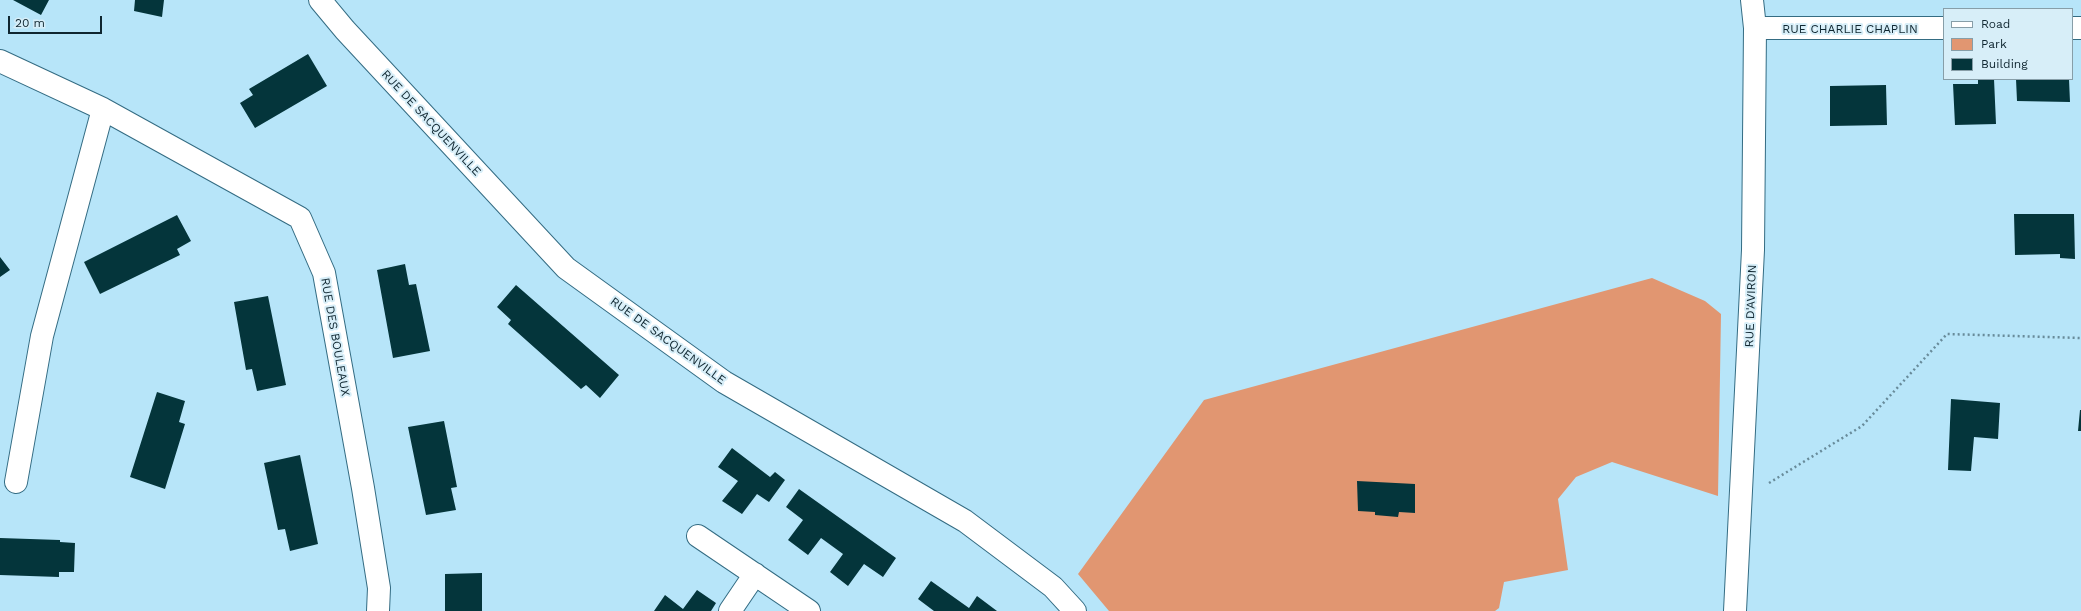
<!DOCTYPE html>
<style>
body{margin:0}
#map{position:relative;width:2081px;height:611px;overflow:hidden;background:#b7e5f9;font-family:"Work Sans",sans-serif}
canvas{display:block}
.legend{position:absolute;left:1943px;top:8px;width:130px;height:72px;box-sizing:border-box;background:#d7eef8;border:1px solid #879ea8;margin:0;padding:5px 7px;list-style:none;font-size:12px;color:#0f2630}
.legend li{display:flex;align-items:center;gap:8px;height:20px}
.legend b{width:20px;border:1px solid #879ea8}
.scale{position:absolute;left:8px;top:16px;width:94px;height:18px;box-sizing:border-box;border:2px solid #0f2630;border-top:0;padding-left:5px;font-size:12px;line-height:14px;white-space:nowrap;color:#0f2630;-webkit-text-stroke:3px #d7eef8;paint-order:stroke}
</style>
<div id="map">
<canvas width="2081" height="611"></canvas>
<ul class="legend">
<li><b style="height:5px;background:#fff"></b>Road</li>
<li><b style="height:11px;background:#e19671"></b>Park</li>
<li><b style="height:11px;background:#04353b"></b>Building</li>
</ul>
<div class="scale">20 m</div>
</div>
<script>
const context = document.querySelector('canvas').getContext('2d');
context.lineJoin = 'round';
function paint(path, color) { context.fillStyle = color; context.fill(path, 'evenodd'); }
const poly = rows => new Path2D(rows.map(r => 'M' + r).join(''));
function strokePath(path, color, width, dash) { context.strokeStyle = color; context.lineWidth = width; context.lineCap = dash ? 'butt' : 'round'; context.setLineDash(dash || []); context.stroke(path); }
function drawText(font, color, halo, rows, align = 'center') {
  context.font = font + ' "Work Sans",sans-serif'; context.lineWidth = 4; context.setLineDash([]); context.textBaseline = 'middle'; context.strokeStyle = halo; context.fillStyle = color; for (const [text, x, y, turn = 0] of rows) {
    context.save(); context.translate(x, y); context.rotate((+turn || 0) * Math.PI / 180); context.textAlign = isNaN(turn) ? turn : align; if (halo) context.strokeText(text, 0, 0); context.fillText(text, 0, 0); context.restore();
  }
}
const green = poly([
 [1652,278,1705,301,1721,314,1718,496,1612,462,1576,477,1558,499,1568,570,1504,582,1499,608,1495,611,1109,611,1078,574,1204,400]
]);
const building = poly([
 [13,0,49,0,41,15],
 [135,0,164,0,162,17,134,11],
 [308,54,327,86,255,128,240,103,253,95,249,89],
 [1978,79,1994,79,1996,124,1955,125,1953,84,1978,84],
 [2016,79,2069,79,2070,102,2017,101],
 [1886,85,1887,125,1830,126,1830,86],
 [2014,214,2074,214,2075,259,2060,258,2060,254,2015,255],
 [177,215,191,241,177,249,180,255,100,294,84,262],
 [0,257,10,270,0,277],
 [405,264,409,285,416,284,430,351,393,358,377,270],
 [516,285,619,375,600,398,586,385,581,389,508,324,511,320,497,307],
 [268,296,286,385,257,391,252,369,246,370,234,302],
 [157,392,185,401,179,422,185,424,165,489,130,477],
 [1951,399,2000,403,1998,439,1974,437,1971,471,1948,470],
 [2080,410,2081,410,2081,431,2078,431],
 [444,421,457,487,451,488,456,510,426,515,408,427],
 [732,448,770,477,775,472,785,480,769,502,757,494,742,514,722,501,738,481,718,467],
 [300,455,318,544,290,551,285,529,278,530,264,463],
 [1357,481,1415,484,1415,513,1399,512,1398,517,1375,515,1375,512,1358,511],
 [799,489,896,558,883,577,864,564,848,586,830,572,843,554,821,538,808,555,788,540,803,520,786,507],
 [0,538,60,540,60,542,75,543,74,572,59,572,59,577,0,575],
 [482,573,482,611,445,611,445,574],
 [931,581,969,608,977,596,997,611,934,611,918,599],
 [697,590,716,603,711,611,654,611,665,595,683,609]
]);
const path = poly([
 [1769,483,1862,426,1947,334,2081,338]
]);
const minor = poly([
 [320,0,345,30,566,268,724,382,965,521,1053,587,1075,611],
 [1755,28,1944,28],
 [2072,28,2081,28],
 [0,61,103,109,300,218,324,273,363,488,379,588,378,611],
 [16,482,42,336,103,109],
 [698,536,809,611],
 [730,611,755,574]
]);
const tertiary = poly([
 [1735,611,1753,250,1755,28,1752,0]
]);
const streetNames = [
 ["RUE CHARLIE CHAPLIN",1850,29],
 ["RUE DE SACQUENVILLE",431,123,47],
 ["RUE D'AVIRON",1751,306,-88],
 ["RUE DES BOULEAUX",335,337,80],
 ["RUE DE SACQUENVILLE",668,341,36]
];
paint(green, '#e19671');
paint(building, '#04353b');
strokePath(minor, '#346c83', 24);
strokePath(tertiary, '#346c83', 24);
strokePath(path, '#688b9a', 2.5, [2, 3]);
strokePath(minor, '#fff', 22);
strokePath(tertiary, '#fff', 22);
drawText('12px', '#0f2630', '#d7eef8', streetNames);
</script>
